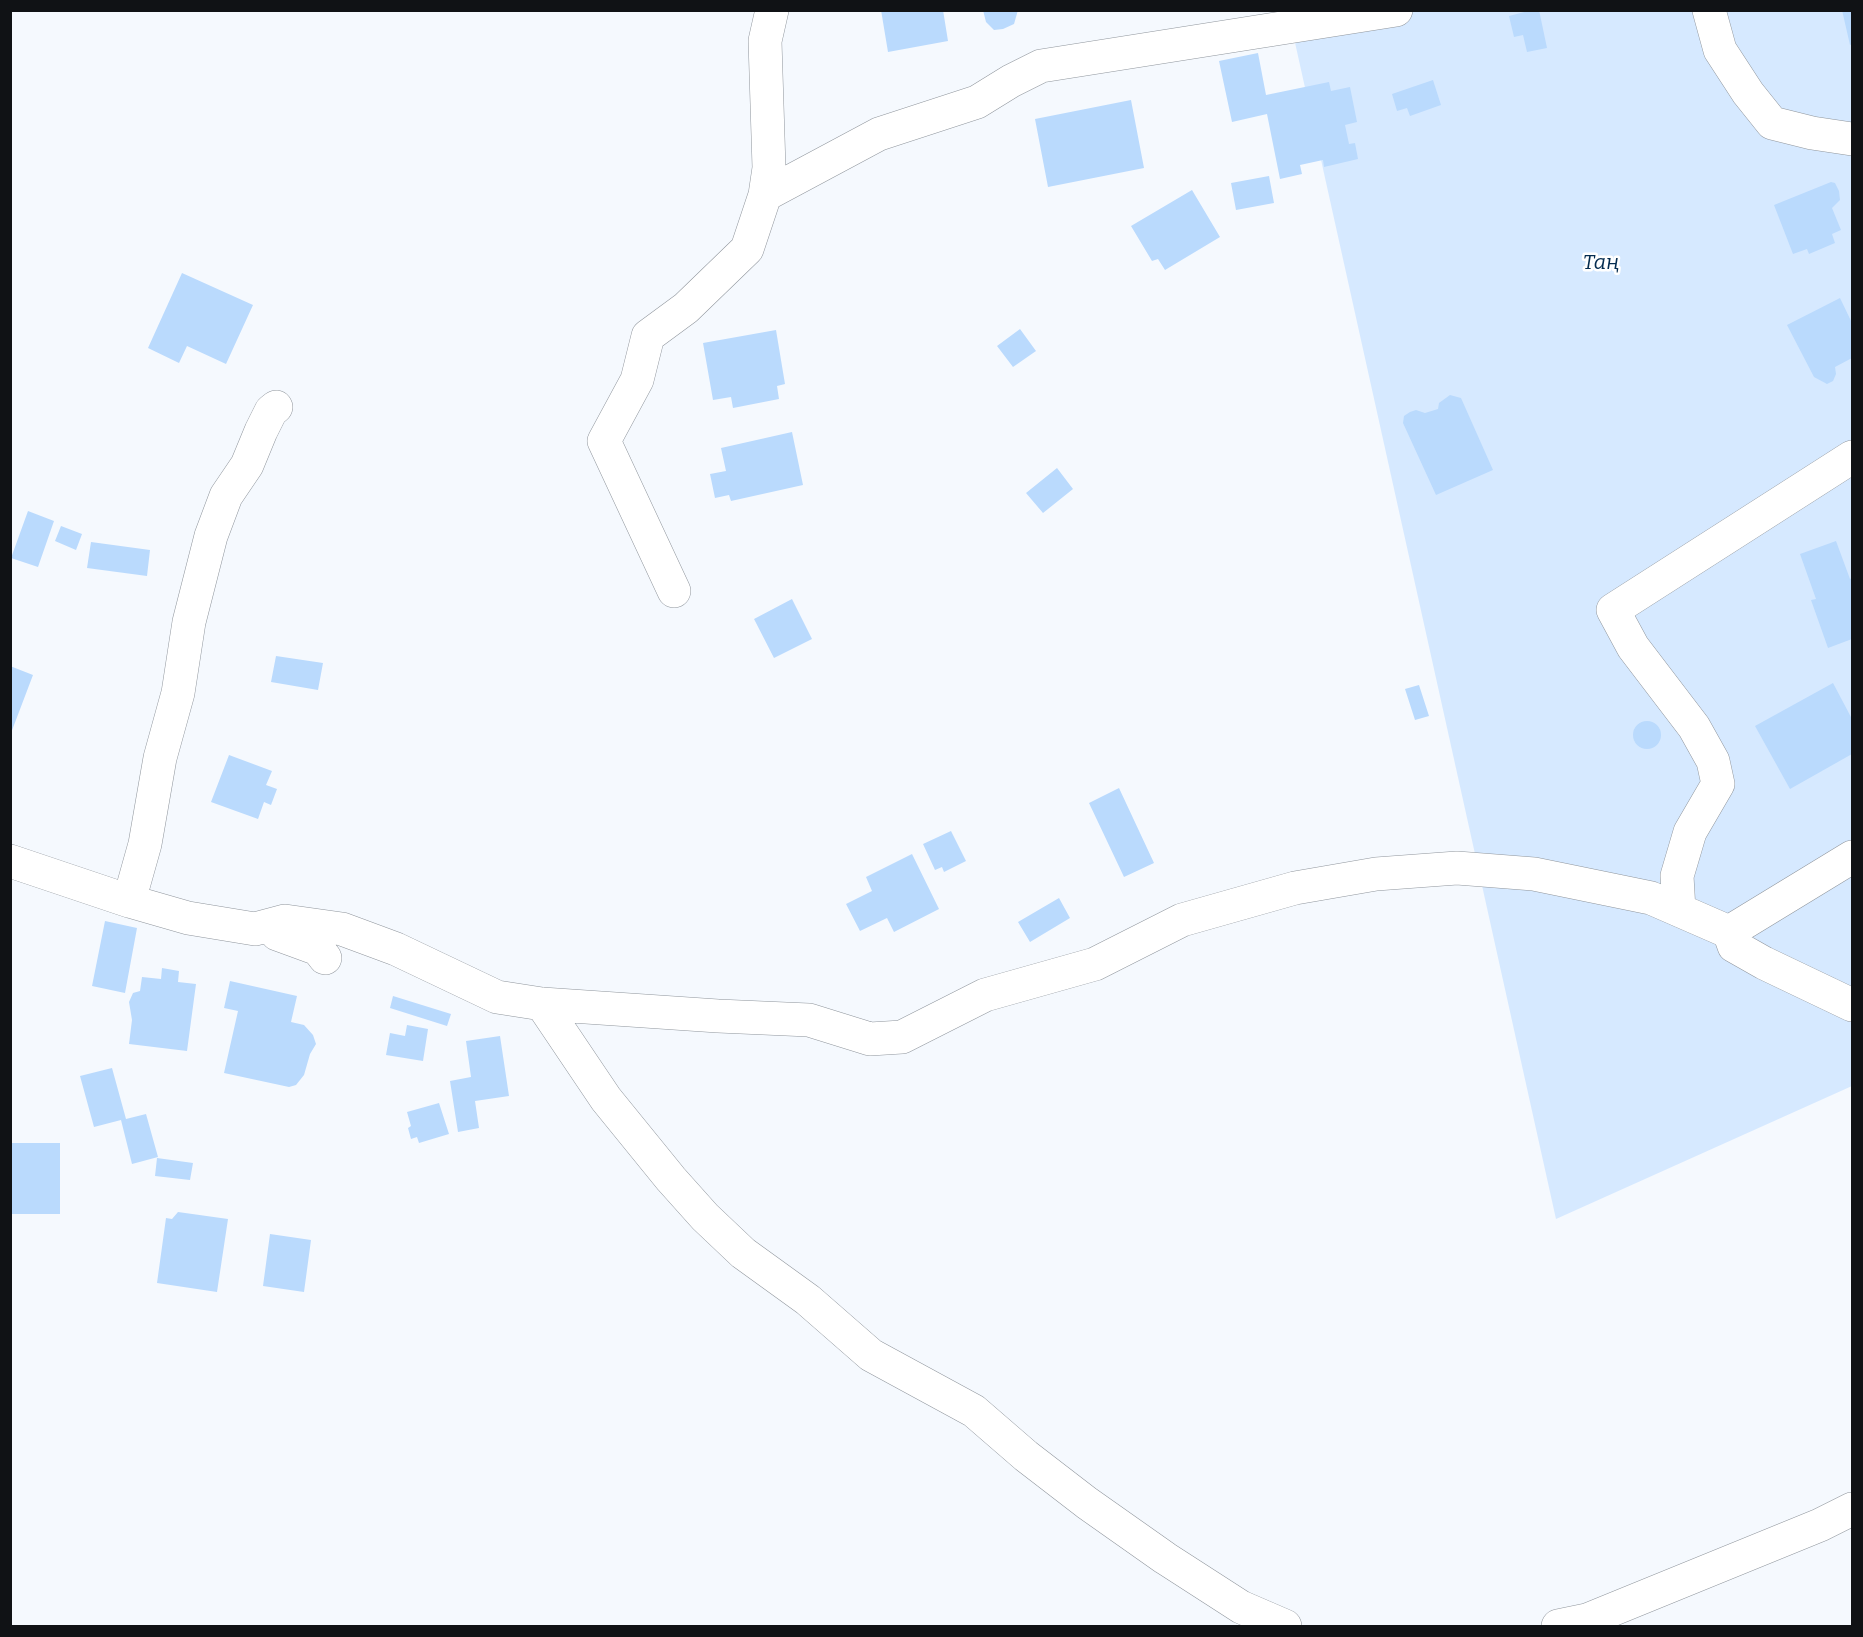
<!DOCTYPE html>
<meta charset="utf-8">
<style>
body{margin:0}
#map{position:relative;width:1863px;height:1637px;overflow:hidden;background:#f5f9fe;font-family:Bitter,serif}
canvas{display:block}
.frame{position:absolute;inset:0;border:12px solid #101215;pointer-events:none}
</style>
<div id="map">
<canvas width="1863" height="1637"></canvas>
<div class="frame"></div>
</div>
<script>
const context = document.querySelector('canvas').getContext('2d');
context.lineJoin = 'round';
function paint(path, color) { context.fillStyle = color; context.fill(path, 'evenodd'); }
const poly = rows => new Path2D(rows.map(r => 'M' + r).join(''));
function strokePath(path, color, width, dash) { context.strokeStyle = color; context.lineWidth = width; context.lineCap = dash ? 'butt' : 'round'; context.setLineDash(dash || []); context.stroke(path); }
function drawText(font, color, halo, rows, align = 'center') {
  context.font = font + ' Bitter,serif'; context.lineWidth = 5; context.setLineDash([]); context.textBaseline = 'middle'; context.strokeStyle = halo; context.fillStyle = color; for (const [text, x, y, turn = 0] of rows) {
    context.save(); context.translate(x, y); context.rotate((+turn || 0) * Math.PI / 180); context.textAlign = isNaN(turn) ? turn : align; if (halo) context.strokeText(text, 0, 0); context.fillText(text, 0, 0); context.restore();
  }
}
const green = poly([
 [1288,11,1852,11,1852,1086,1556,1219]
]);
const building = poly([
 [881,10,943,10,948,41,888,52],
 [983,10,1018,10,1014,24,1003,29,994,30,986,22],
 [1532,10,1539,10,1547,48,1527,52,1523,35,1514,37,1509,16],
 [1842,10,1852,10,1852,44,1850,45],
 [1258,53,1266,95,1329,82,1331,91,1350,87,1357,122,1345,125,1349,144,1355,143,1358,159,1324,167,1323,160,1300,165,1302,174,1280,179,1267,114,1232,122,1219,61],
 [1433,80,1441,105,1410,116,1407,108,1397,111,1392,94],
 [1131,100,1144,168,1048,187,1035,119],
 [1269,176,1274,203,1236,210,1231,183],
 [1831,182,1835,183,1839,191,1840,200,1832,208,1841,230,1832,234,1835,243,1809,254,1807,249,1793,254,1774,205],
 [1192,190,1220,237,1165,270,1158,259,1152,261,1131,226],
 [182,273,253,305,226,364,187,346,179,363,148,348],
 [1840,298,1852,323,1852,358,1835,367,1836,374,1833,381,1827,384,1814,377,1787,325],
 [1020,329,1036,351,1013,367,997,346],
 [776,330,785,384,777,386,779,399,733,408,731,397,713,400,703,343],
 [1450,395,1461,398,1493,470,1436,495,1403,423,1404,416,1410,412,1416,410,1425,413,1438,409,1439,403],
 [792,432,803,485,731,501,729,495,715,498,710,474,726,471,721,448],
 [1057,468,1073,489,1043,513,1026,493],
 [28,511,54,521,38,567,11,558],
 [61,526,82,534,76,550,55,541],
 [1836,541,1850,579,1852,578,1852,639,1828,648,1811,600,1816,599,1800,554],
 [91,542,150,550,147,576,87,568],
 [792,599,812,639,774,658,754,619],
 [276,656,323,663,318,690,271,682],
 [10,666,33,675,11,733,10,733],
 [1833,683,1852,719,1852,754,1790,789,1755,726],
 [1419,685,1429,716,1415,720,1405,689],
 '1633 735a14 14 0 1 1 28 0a14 14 0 1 1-28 0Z',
 [229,755,272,771,266,785,277,789,271,805,264,802,258,819,211,802],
 [1119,788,1154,863,1124,877,1089,803],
 [951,831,966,861,944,872,942,867,935,870,923,844],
 [912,854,939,909,894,932,887,918,860,931,846,904,872,891,866,877],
 [1059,898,1070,918,1030,942,1018,922],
 [105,921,137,928,125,993,92,986],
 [162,968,179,971,178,982,196,984,187,1051,129,1044,132,1020,129,1002,133,993,140,991,142,977,161,979],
 [230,981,297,996,291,1022,304,1025,313,1035,316,1044,310,1054,304,1075,296,1085,289,1087,224,1073,238,1011,224,1008],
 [393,996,451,1014,447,1026,390,1008],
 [407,1025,428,1029,423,1061,386,1055,390,1033,405,1036],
 [500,1036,509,1096,475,1101,479,1128,458,1132,450,1081,471,1077,466,1041],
 [112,1068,126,1119,146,1114,158,1157,132,1164,121,1120,94,1127,80,1076],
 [439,1103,449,1134,419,1143,417,1137,411,1139,408,1128,411,1126,407,1112],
 [10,1143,60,1143,60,1214,10,1214],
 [157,1158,193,1163,190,1180,155,1176],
 [178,1212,228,1219,217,1292,157,1283,166,1218,172,1219],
 [270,1234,311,1240,304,1292,263,1286]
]);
const minor = poly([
 [1709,10,1720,50,1748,93,1772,123,1812,133,1852,139],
 [765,195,879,134,977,102,1011,81,1041,66,1396,10],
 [674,591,604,441,637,380,648,336,686,308,747,249,765,195,769,168,765,41,772,10],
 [10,861,129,901,188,918,255,929,285,921,342,929,396,949,497,997,542,1004,718,1016,809,1020,870,1039,902,1037,985,995,1095,964,1182,920,1295,888,1376,874,1457,868,1534,874,1651,898,1729,932,1734,946,1764,963,1852,1005],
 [129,901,145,844,160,758,178,693,189,622,211,536,226,496,247,465,261,431,271,411,276,407],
 [1679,910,1677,876,1690,832,1718,784,1713,761,1694,727,1633,647,1613,610,1852,457],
 [1729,932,1852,857],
 [277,934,318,949,325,958],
 [542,1004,606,1099,671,1179,705,1217,743,1253,808,1300,871,1355,974,1411,1026,1456,1087,1503,1165,1558,1241,1607,1285,1626],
 [1558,1626,1587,1620,1820,1525,1852,1509]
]);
const parkNames = [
 ["Таң",1601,263]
];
paint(green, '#d6e9ff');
paint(building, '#badafd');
strokePath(minor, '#90969d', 34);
strokePath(minor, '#fff', 33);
drawText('italic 21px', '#042c50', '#fff', parkNames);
</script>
